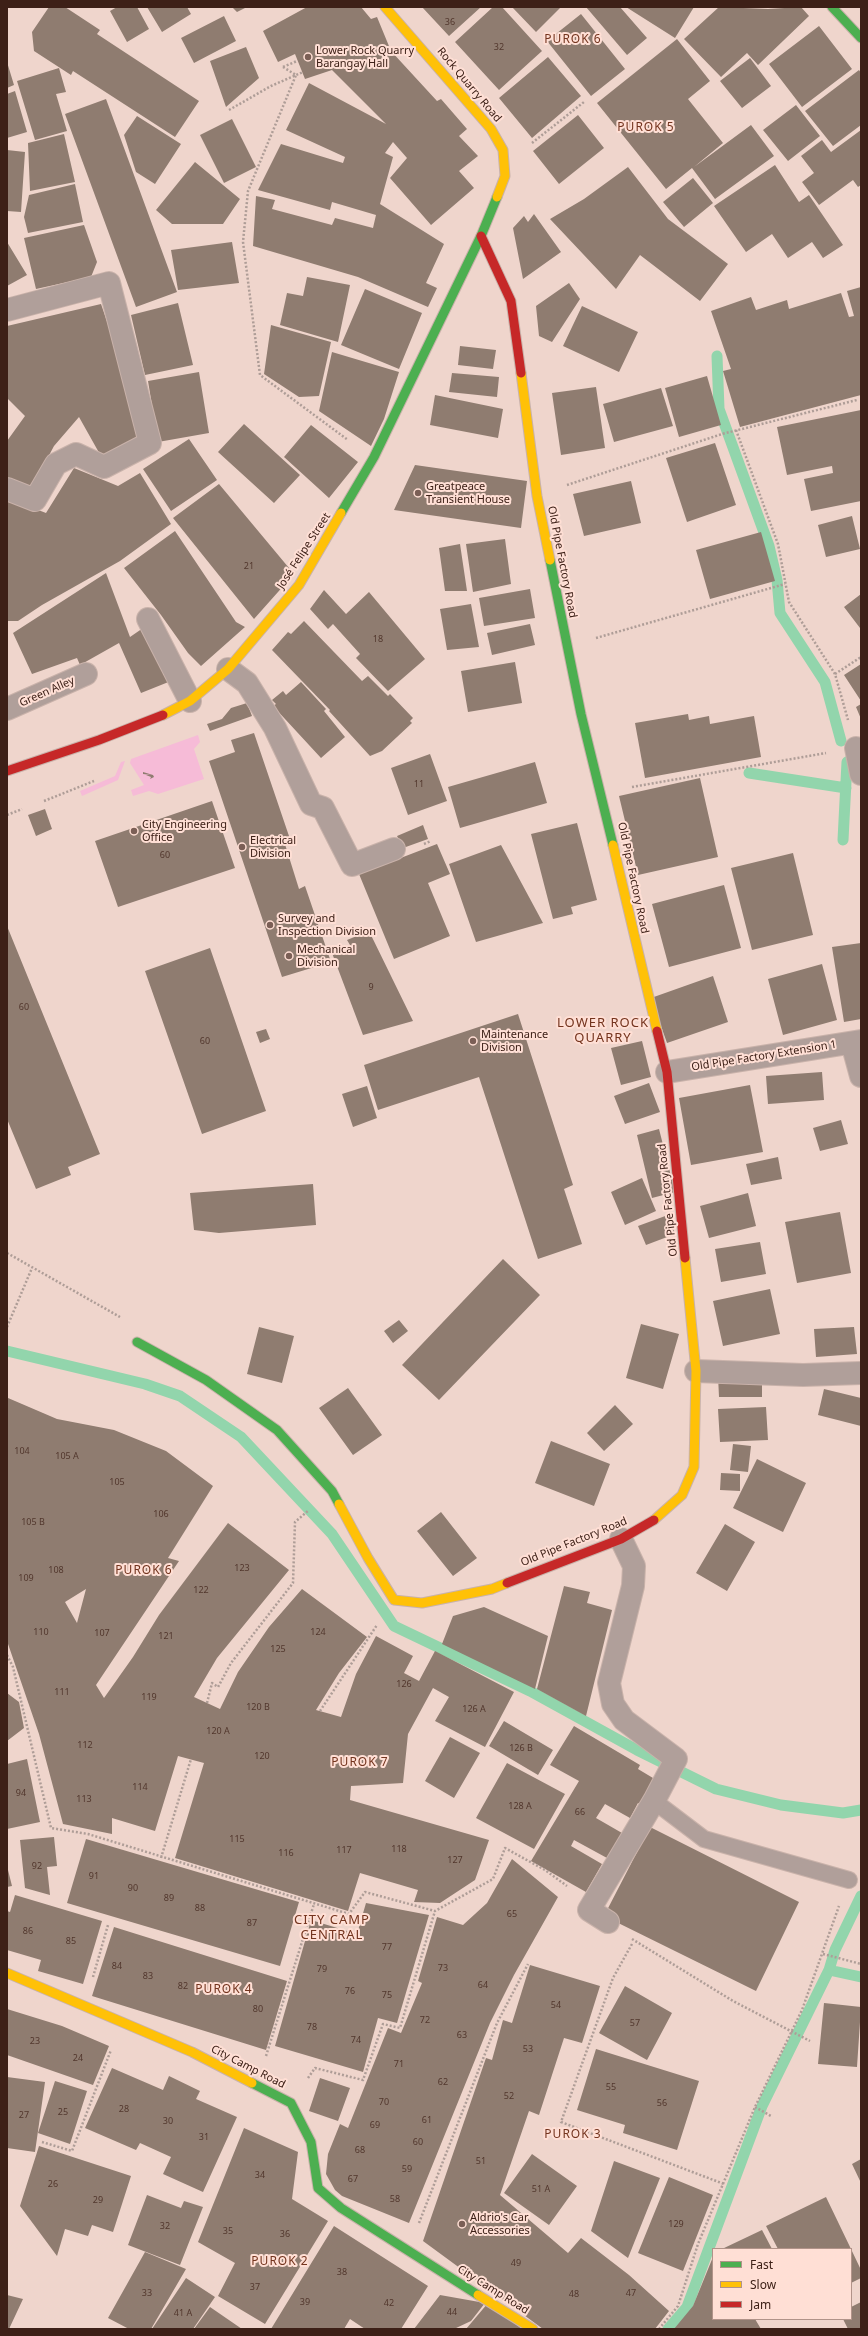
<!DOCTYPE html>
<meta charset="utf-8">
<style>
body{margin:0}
#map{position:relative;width:868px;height:2336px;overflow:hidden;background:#efd5cc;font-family:"Noto Sans",sans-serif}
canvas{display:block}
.frame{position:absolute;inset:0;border:8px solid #3d2017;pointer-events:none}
.legend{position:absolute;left:712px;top:2248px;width:140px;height:72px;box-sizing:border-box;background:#ffdfd5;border:1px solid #b19389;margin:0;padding:5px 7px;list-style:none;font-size:12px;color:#3d2017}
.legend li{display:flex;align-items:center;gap:8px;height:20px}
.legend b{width:20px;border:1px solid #b19389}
</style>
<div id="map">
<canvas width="868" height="2336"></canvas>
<div class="frame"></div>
<ul class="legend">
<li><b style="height:5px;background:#4caf50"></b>Fast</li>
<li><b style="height:5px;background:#ffc107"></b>Slow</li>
<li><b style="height:5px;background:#c62828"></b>Jam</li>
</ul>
</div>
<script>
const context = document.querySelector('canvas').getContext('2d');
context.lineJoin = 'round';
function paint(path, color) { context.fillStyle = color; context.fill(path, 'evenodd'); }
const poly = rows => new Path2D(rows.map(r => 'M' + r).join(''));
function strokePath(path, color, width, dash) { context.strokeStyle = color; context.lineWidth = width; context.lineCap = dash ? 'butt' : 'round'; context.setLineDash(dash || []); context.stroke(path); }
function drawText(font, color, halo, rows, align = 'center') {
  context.font = font + ' "Noto Sans",sans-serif'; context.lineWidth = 4; context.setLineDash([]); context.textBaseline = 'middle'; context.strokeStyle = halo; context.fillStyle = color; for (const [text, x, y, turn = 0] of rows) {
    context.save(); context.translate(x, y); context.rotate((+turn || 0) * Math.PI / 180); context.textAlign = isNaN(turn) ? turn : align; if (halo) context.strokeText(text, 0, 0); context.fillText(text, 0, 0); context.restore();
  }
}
const green = poly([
 [198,735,200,742,194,749,204,779,158,794,149,791,133,796,131,790,144,785,130,763,131,759],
 [125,761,118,780,82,796,80,791,115,776,121,762]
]);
const stream = poly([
 [717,356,719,409,769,546,777,580,780,613,825,682,841,741],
 [749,773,846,788],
 [843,840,847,762],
 [7,1351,145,1384,180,1396,241,1437,332,1534,394,1626,530,1691,637,1750,716,1789,781,1805,843,1813,861,1810],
 [829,1970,861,1977],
 [668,2329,687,2307,762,2106,829,1970,835,1950,861,1896]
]);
const building = poly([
 [49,7,65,7,100,30,97,34,199,101,175,137,73,71,71,75,34,51,32,32],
 [117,7,137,7,149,29,127,42,110,11],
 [147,7,187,7,191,14,162,32],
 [232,7,247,7,237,12],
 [307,7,361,7,371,19,377,17,391,51,437,101,441,99,467,129,459,136,478,156,459,171,474,188,431,225,390,178,407,158,393,142,385,153,393,157,380,204,444,244,426,283,437,288,428,307,358,277,253,246,256,196,275,200,272,209,332,225,335,218,373,228,376,215,332,202,330,210,258,190,281,144,343,163,345,157,286,130,309,83,386,124,332,70,305,79,295,54,278,62,263,31],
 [422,7,481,7,449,36],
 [493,7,502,7,542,51,499,90,455,42],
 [512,7,561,7,536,32],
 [586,7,620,7,647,38,627,55],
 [626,7,694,7,675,38],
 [719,7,768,9,801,7,809,16,758,65,747,53,721,77,684,39],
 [581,14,625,69,591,96,547,41],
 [224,16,236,41,194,63,181,38],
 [819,26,852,69,802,107,769,64],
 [677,39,710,81,688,99,723,143,694,167,751,125,774,156,715,199,692,168,666,189,597,103],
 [246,47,259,78,226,107,210,61],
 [548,57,581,96,532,138,499,98],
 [750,58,771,86,742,108,720,81],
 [7,62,14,85,7,88],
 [59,68,66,92,56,94,67,131,35,140,17,81],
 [859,70,861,73,861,125,833,146,805,111],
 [15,91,27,132,7,138,7,94],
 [106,99,177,292,136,307,65,114],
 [796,105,820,136,788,161,763,130],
 [578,115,604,148,559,184,533,151],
 [137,116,181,144,155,184,136,172,124,135],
 [232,119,256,167,224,183,200,135],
 [861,130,861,185,858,187,853,180,819,205,802,182,814,173,801,156,822,140,831,152],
 [64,134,75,182,30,191,28,143],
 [7,150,25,152,21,212,7,211],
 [195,162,240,199,223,224,172,224,156,210],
 [775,165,799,202,809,195,843,245,823,258,812,242,788,258,772,234,746,252,714,206],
 [628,167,668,219,728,264,700,301,640,255,616,289,550,219,584,199],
 [693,178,713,203,684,227,663,202],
 [75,184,83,222,28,233,24,217,29,195],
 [534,214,561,252,523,279,513,228,524,216,528,222],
 [84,225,97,262,91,277,36,289,24,238],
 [7,242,27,275,7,286],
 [232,242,239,283,178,290,171,250],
 [307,277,350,285,338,342,280,325,287,293,303,296],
 [569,283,580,299,552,342,539,336,536,306],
 [861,287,861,395,740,427,723,371,731,369,711,311,751,297,756,310,787,300,789,309,841,293,849,317,854,316,847,291],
 [365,289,422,313,399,369,341,345],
 [178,303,193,365,145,375,131,315],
 [101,304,117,351,141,440,102,458,79,417,54,446,30,491,7,481,7,441,25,416,7,398,7,326],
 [582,306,638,332,619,372,563,346],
 [271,325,331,342,319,396,299,397,264,374],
 [460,346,496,350,493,369,458,365],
 [332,352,399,372,384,419,371,446,319,411],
 [199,372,209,433,158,442,148,381],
 [452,373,499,377,497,397,449,392],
 [707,376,721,425,679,437,665,388],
 [596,387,605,448,561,455,552,393],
 [661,388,673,426,614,442,603,404],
 [435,395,503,409,498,438,430,425],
 [861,410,861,501,811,511,804,479,833,473,832,466,787,475,777,427],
 [244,424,300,475,274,503,218,452],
 [311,425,358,462,329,498,284,457],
 [189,439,217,480,171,511,143,469],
 [715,443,736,505,687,522,666,458],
 [415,465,527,481,521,528,394,510],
 [74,468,118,486,140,473,171,524,120,561,42,605,18,621,7,621,7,498,46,513],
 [631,481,641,523,584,536,573,494],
 [219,484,294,574,254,619,173,518],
 [852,516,860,549,826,557,818,525],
 [175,531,236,622,245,627,201,666,188,653,161,615,124,568],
 [761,532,775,581,710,599,696,550],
 [505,539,511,584,473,592,466,544],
 [460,544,467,591,445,591,439,548],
 [106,573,130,637,146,626,171,681,141,693,119,643,80,665,77,658,32,674,13,633],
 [530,589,535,618,484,626,479,598],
 [324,590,346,614,369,592,425,659,388,691,356,658,360,654,333,624,328,629,310,609],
 [861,594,861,627,860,628,844,607],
 [471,604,479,647,447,650,440,609],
 [304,621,362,681,368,676,388,696,390,694,413,718,410,721,412,723,382,751,370,756,329,711,330,710,272,650,288,632,291,634],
 [530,624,535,645,492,655,487,633],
 [515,662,522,703,468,712,461,671],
 [861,664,861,701,844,675],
 [301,682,326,709,324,711,345,737,321,758,273,706,276,704,272,700,283,691,286,695],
 [247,703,252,716,210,731,207,724,222,719,231,708],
 [861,704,861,719,856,707],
 [688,714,689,720,709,716,710,724,754,716,761,757,645,778,635,723],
 [254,733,290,839,284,841,299,889,305,886,331,962,282,977,209,761,235,752,231,740],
 [430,754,447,801,408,815,391,768],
 [535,762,547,803,460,828,448,787],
 [143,772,153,775,154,777,150,779,151,777,146,775,151,775,143,774],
 [700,778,718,857,638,875,619,796],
 [212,801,235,868,118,907,95,841],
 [45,809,52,829,36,836,28,815],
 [577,823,597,900,571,907,573,914,553,919,531,834],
 [423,825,428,839,403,848,397,836],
 [437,844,450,874,428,883,450,936,394,959,359,874],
 [501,845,543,923,476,942,449,864],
 [793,853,813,935,752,950,731,868],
 [724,885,741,948,669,967,652,904],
 [7,926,100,1154,68,1167,71,1175,36,1189,7,1119],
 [369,931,413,1021,363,1035,332,953,350,945,347,940],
 [861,943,861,1019,844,1022,832,947],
 [210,948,266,1111,202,1134,145,971],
 [822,964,837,1020,783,1035,768,979],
 [713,976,728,1022,667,1043,651,998],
 [518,1014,573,1185,564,1189,582,1244,538,1259,479,1077,378,1110,364,1065],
 [266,1029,270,1039,260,1043,256,1032],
 [642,1041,651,1077,621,1085,611,1048],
 [822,1072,824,1100,768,1104,766,1076],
 [649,1083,660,1112,625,1124,614,1096],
 [750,1085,763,1152,691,1165,679,1098],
 [367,1086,377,1118,353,1127,342,1094],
 [841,1120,848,1144,820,1151,813,1128],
 [659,1129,675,1192,652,1198,637,1135],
 [778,1157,782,1179,751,1185,746,1164],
 [642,1178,656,1211,625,1225,611,1192],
 [313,1184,316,1225,219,1233,194,1230,190,1193],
 [748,1193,756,1226,709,1238,700,1206],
 [840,1212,851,1273,797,1283,785,1222],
 [668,1215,675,1234,646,1245,638,1226],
 [760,1242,766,1274,721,1282,715,1249],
 [503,1259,540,1295,439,1400,402,1365],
 [770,1289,780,1334,723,1346,713,1301],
 [399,1320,408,1331,393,1343,384,1331],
 [641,1324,679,1334,663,1389,626,1378],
 [259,1327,294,1336,282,1383,247,1374],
 [854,1327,857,1354,816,1357,814,1329],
 [718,1376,762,1376,762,1397,719,1397],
 [348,1388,382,1435,353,1455,319,1408],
 [824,1389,861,1398,861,1426,818,1415],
 [8,1398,57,1419,114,1430,166,1451,213,1486,168,1558,179,1561,96,1685,104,1698,133,1657,159,1615,228,1523,289,1570,217,1658,194,1697,220,1709,238,1672,269,1627,302,1589,367,1637,339,1673,316,1710,341,1717,356,1674,376,1636,413,1656,404,1673,419,1681,435,1651,514,1692,485,1747,435,1721,449,1697,433,1688,408,1734,403,1783,351,1786,350,1800,489,1840,475,1880,440,1903,414,1902,418,1890,360,1873,348,1911,175,1858,204,1763,178,1756,155,1831,112,1818,112,1834,63,1824,39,1734,7,1641],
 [86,1589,77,1623,65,1602],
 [615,1405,633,1424,604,1451,587,1433],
 [766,1407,768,1440,720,1442,718,1409],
 [551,1441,610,1464,594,1506,535,1483],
 [733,1444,751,1446,748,1472,730,1470],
 [757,1459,806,1483,783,1532,733,1508],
 [721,1473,740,1474,740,1491,720,1490],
 [441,1512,477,1558,453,1576,417,1531],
 [725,1524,755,1542,727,1591,696,1573],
 [564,1586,590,1592,587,1603,612,1610,586,1716,537,1689],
 [484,1607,548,1636,535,1689,442,1644,453,1616],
 [7,1693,19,1702,24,1728,7,1741],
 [504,1721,553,1750,538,1775,489,1746],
 [574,1726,640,1765,638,1769,658,1781,644,1806,638,1803,630,1818,605,1804,596,1818,622,1833,607,1858,574,1840,571,1846,602,1864,586,1892,531,1861,579,1781,550,1765],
 [450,1737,480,1753,454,1798,425,1781],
 [27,1759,40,1822,7,1829,7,1764],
 [507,1763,565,1794,534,1849,476,1818],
 [650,1827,799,1902,756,1991,604,1916],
 [54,1837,57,1866,47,1867,50,1895,25,1888,20,1840],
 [86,1839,299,1902,280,1966,67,1903],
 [512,1859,558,1897,514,1975,490,2023,409,2223,342,2196,335,2190,326,2174,328,2154,340,2124,348,2128,388,2028,401,2033,422,1983,418,1981,437,1917,463,1925,487,1903],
 [7,1866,12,1886,7,1887],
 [15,1895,102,1921,83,1984,38,1971,41,1960,7,1950,7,1911,10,1912],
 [366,1903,429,1915,397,2023,378,2018,363,2072,275,2046,311,1920,357,1934],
 [114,1927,287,1981,266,2050,92,1996],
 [530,1965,600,1986,582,2043,564,2038,539,2115,529,2111,500,2195,568,2253,581,2238,629,2275,669,2311,655,2329,543,2329,423,2241,486,2058,492,2060,503,2020,512,2023],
 [625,1986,672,2013,647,2060,599,2033],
 [824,2003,861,2007,857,2067,818,2064],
 [7,2009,62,2026,109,2046,93,2085,7,2055],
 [596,2049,699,2081,677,2150,623,2133,625,2125,577,2110],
 [112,2068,163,2090,169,2076,200,2091,196,2099,237,2117,203,2192,163,2174,171,2157,140,2143,136,2150,85,2128],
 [7,2077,45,2082,35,2152,7,2148],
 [320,2078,350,2088,338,2121,309,2111],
 [55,2081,87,2091,70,2144,38,2133],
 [244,2128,298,2152,292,2199,328,2221,265,2324,218,2296,235,2263,198,2242],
 [39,2146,131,2176,113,2232,92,2225,88,2236,65,2229,57,2256,20,2206],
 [532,2154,577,2186,549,2225,504,2193],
 [861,2159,861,2183,852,2164],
 [614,2161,660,2178,628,2258,591,2231],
 [669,2177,713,2195,683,2271,638,2253],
 [147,2195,181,2208,184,2201,203,2207,180,2265,128,2245],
 [826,2197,851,2249,778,2249,766,2226],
 [334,2226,428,2286,401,2329,365,2329,350,2319,344,2329,271,2329],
 [762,2230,772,2249,722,2249],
 [851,2249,861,2270,861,2278,851,2283],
 [145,2252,186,2269,151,2329,129,2329,108,2318],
 [713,2257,713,2319,755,2319,761,2329,674,2329,693,2306],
 [186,2278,215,2297,193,2329,152,2329],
 [7,2295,23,2299,9,2329,7,2329],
 [440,2295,485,2303,471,2321,454,2329,414,2329],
 [861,2302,861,2329,848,2329,843,2319,851,2319,851,2307],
 [488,2303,522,2329,466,2329],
 [210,2307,242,2329,194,2329]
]);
const path = poly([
 [283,67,296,75,248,191,243,242,260,375,348,440],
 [283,67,297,61],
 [229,110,271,86,303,72],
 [532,143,584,102],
 [736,430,778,544,789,602,835,674,848,720],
 [567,485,722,434,857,400],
 [596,638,785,584],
 [835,674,861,657],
 [632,787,826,753],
 [44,801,94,781],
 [7,815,22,809],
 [424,844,431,841],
 [7,1253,120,1317],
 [7,1327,32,1268],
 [7,1655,13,1667,51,1828,88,1834,349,1914,365,1892,435,1911,493,1879,505,1848,545,1870,567,1886],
 [207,1703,212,1683,218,1687,231,1663,293,1583,295,1522,309,1510],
 [320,1711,377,1625],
 [161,1858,191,1759],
 [632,1939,733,2001,810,2041],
 [632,1944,613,1978,561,2122,724,2184],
 [823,1954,861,1964],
 [93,1977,108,1925],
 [266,2056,314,1904],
 [308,2078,315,2068,363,2080,383,2024,400,2028,435,1911],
 [755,2107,771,2116],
 [42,2142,72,2151,111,2050],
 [419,2223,497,2023,528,1964],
 [659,2329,678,2306,698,2244,755,2107,802,2010,839,1906]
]);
const lane = poly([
 [654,1801,704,1839,849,1880]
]);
const street = poly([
 [7,310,109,283,150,443,104,467,76,454,56,464,35,500,7,489],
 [148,619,190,701],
 [228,669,247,683,275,728,311,804,323,808,352,865,394,849],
 [7,709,86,674],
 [856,748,861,774],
 [852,1043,861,1076],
 [667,1072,861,1041],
 [696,1371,803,1375,861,1373],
 [608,1922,589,1910,654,1801,676,1759,624,1720,613,1704,609,1683,633,1586,634,1566,621,1539]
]);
const fast = poly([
 [832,7,861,38],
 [341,513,374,457,481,236,497,197],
 [550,560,581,714,613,845],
 [137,1342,206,1380,277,1430,332,1491,339,1504],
 [252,2083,291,2103,311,2142,318,2188,341,2208,478,2295]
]);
const slow = poly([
 [385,7,491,129,503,150,505,176,497,197],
 [521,373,537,496,550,560],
 [163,715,190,701,228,669,299,585,341,513],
 [613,845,657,1031],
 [339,1504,368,1558,394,1600,422,1603,492,1589,507,1583],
 [654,1520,682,1495,694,1467,696,1371,685,1258],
 [7,1973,192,2052,252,2083],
 [478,2295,533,2329]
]);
const jam = poly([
 [481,236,511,301,521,373],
 [7,771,99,740,163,715],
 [657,1031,667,1072,685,1258],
 [507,1583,621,1539,654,1520]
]);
const markers = [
 [308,57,4,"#7b5f56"],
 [418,493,4,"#7b5f56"],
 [134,831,4,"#7b5f56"],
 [242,847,4,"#7b5f56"],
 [270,925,4,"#7b5f56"],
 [289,956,4,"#7b5f56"],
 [473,1041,4,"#7b5f56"],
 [462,2224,4,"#7b5f56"]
];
const numberNames = [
 ["36",450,22],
 ["32",499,47],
 ["21",249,566],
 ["18",378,639],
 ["11",419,784],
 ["60",165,855],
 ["9",371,987],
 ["60",24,1007],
 ["60",205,1041],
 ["104",22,1451],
 ["105 A",67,1456],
 ["105",117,1482],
 ["106",161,1514],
 ["105 B",33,1522],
 ["123",242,1568],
 ["108",56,1570],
 ["109",26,1578],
 ["122",201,1590],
 ["110",41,1632],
 ["124",318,1632],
 ["107",102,1633],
 ["121",166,1636],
 ["125",278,1649],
 ["126",404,1684],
 ["111",62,1692],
 ["119",149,1697],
 ["120 B",258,1707],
 ["126 A",474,1709],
 ["120 A",218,1731],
 ["112",85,1745],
 ["126 B",521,1748],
 ["120",262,1756],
 ["114",140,1787],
 ["94",21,1793],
 ["113",84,1799],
 ["128 A",520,1806],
 ["66",580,1812],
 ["115",237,1839],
 ["118",399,1849],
 ["117",344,1850],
 ["116",286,1853],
 ["127",455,1860],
 ["92",37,1866],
 ["91",94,1876],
 ["90",133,1888],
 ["89",169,1898],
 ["88",200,1908],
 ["65",512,1914],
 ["87",252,1923],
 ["86",28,1931],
 ["85",71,1941],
 ["77",387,1947],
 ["84",117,1966],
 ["73",443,1968],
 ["79",322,1969],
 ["83",148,1976],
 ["64",483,1985],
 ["82",183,1986],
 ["76",350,1991],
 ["75",387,1995],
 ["54",556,2005],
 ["80",258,2009],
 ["72",425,2020],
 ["57",635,2023],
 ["78",312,2027],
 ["63",462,2035],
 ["74",356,2040],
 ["23",35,2041],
 ["53",528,2049],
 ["24",78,2058],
 ["71",399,2064],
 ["62",443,2082],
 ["55",611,2087],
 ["52",509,2096],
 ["70",384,2102],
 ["56",662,2103],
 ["28",124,2109],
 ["25",63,2112],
 ["27",24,2115],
 ["61",427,2120],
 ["30",168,2121],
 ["69",375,2125],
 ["31",204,2137],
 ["60",418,2142],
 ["68",360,2150],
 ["51",481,2161],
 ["59",407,2169],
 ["34",260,2175],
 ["67",353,2179],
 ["26",53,2184],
 ["51 A",541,2189],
 ["58",395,2199],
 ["29",98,2200],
 ["129",676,2224],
 ["32",165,2226],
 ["35",228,2231],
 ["36",285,2234],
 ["49",516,2263],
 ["38",342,2272],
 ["37",255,2287],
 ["33",147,2293],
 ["47",631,2293],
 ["48",574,2294],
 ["39",305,2302],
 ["42",389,2303],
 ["44",452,2312],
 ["41 A",183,2313]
];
const poiNames = [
 ["Lower Rock Quarry",316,51],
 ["Barangay Hall",316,64],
 ["Greatpeace",426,487],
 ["Transient House",426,500],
 ["City Engineering",142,825],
 ["Office",142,838],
 ["Electrical",250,841],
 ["Division",250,854],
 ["Survey and",278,919],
 ["Inspection Division",278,932],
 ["Mechanical",297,950],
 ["Division",297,963],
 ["Maintenance",481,1035],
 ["Division",481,1048],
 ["Aldrio's Car",470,2218],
 ["Accessories",470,2231]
];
const streetNames = [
 ["Rock Quarry Road",469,85,50],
 ["José Felipe Street",304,551,-57],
 ["Old Pipe Factory Road",562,562,79],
 ["Green Alley",47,692,-24],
 ["Old Pipe Factory Road",633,878,78],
 ["Old Pipe Factory Extension 1",764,1056,-9],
 ["Old Pipe Factory Road",668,1200,-96],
 ["Old Pipe Factory Road",574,1542,-22],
 ["City Camp Road",248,2067,27],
 ["City Camp Road",493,2290,32]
];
const neighbourhoodNames = [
 ["PUROK 6",573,40],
 ["PUROK 5",646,128],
 ["PUROK 6",144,1571],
 ["PUROK 7",360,1763],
 ["PUROK 4",224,1990],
 ["PUROK 3",573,2135],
 ["PUROK 2",280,2262]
];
const quarterNames = [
 ["LOWER ROCK",603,1023],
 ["QUARRY",603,1038],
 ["CITY CAMP",332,1920],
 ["CENTRAL",332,1935]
];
paint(green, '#f6bbd7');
strokePath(stream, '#92d5ac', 11);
paint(building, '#8f7c70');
strokePath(lane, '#c9b2aa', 18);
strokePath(street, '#c9b2aa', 24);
strokePath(fast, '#c9b2aa', 11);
strokePath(slow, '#c9b2aa', 11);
strokePath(jam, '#c9b2aa', 11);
strokePath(path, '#ae9d97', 2.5, [2, 2]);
strokePath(lane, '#b09f9a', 16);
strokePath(street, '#b09f9a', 22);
strokePath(fast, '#4caf50', 9);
strokePath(slow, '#ffc107', 9);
strokePath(jam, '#c62828', 9);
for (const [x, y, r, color] of markers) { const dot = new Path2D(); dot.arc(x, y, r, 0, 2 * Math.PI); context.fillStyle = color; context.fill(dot); strokePath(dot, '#ffdfd5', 1.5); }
drawText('9px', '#52372d', null, numberNames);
drawText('11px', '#3d2017', '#ffdfd5', poiNames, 'left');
drawText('11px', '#3d2017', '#ffdfd5', streetNames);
context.letterSpacing = '1px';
drawText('12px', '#74341e', '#ffdfd5', neighbourhoodNames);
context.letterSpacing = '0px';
context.letterSpacing = '1px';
drawText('13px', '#74341e', '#ffdfd5', quarterNames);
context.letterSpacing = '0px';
</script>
